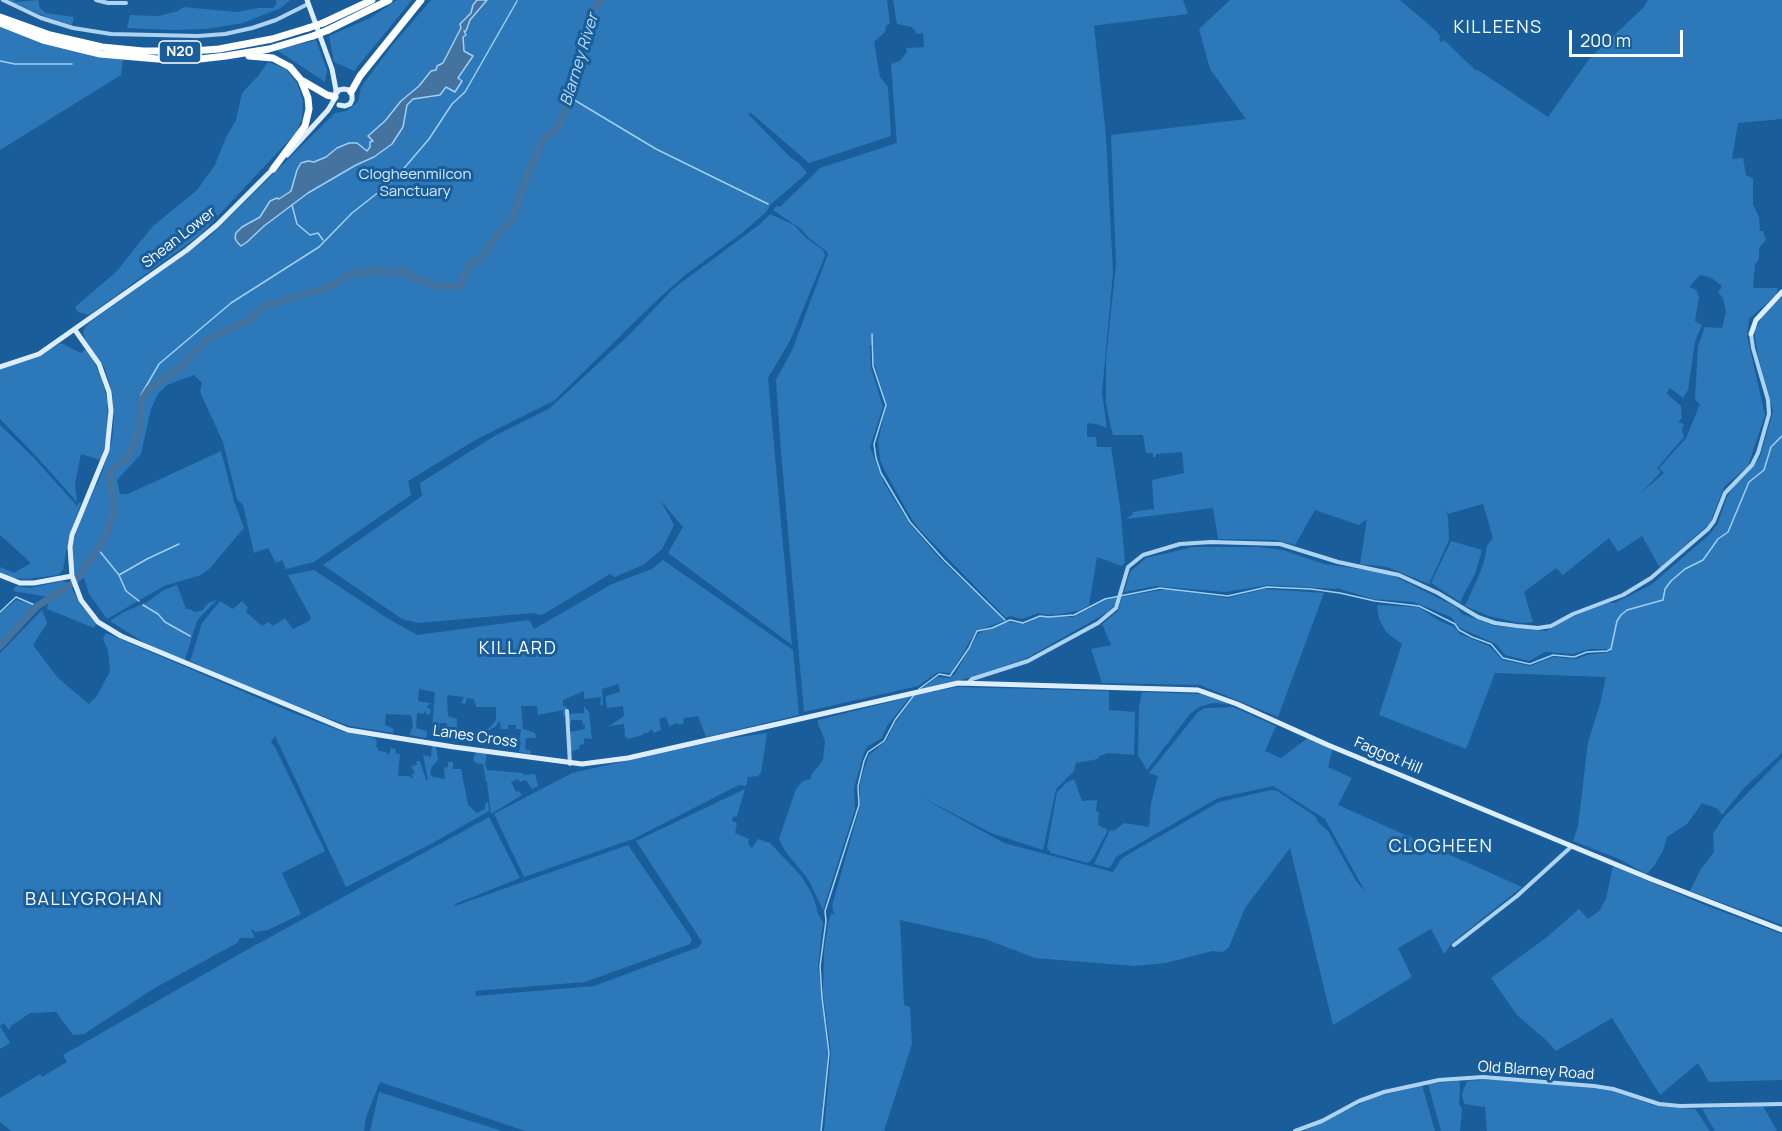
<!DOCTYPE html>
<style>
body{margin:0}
#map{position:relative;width:1782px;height:1131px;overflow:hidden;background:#195e9a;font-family:Manrope,sans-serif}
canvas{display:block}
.scale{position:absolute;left:1569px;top:30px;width:114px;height:27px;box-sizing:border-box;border:3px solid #fff;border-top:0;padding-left:8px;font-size:18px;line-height:21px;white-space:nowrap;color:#fff;-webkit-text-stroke:4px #195e9a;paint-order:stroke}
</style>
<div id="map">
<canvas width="1782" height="1131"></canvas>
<div class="scale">200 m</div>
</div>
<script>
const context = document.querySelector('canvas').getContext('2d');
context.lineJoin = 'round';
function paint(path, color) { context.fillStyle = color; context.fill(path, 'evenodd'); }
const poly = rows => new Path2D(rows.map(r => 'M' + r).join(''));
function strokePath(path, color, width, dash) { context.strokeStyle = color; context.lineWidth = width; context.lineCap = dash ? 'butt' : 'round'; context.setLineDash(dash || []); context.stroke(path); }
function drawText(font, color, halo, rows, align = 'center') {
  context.font = font + ' Manrope,sans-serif'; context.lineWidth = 6; context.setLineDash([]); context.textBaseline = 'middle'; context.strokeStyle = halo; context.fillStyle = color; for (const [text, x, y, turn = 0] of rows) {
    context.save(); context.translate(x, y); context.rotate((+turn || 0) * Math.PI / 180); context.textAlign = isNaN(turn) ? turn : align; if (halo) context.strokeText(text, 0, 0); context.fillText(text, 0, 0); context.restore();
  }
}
const green = poly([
 [7,0,14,0,16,2,38,0,40,8,46,13,74,17,72,25,46,17],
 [276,0,290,0,281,8,243,23,207,29,173,30,127,28,130,15,158,16,178,11,184,7,236,12,258,8,273,8,277,3],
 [397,0,412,0,354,71,334,62,329,36,370,18],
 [431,0,887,0,890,24,886,25,885,32,874,42,880,77,888,87,891,136,809,163,751,113,748,114,790,157,799,163,807,173,770,205,766,212,742,233,684,276,658,299,555,400,477,439,408,481,411,495,314,562,286,569,282,560,276,563,268,548,254,553,243,505,237,499,223,442,200,392,202,383,194,375,167,385,158,394,151,409,141,454,117,480,120,494,128,494,221,451,234,501,244,528,210,568,201,575,164,586,107,619,89,594,84,578,80,580,73,574,72,558,73,543,81,518,101,475,112,441,114,417,112,393,105,369,86,341,83,333,85,327,90,322,209,237,335,113,346,111,358,102,361,87,390,48],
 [893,0,1183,0,1188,14,1091,26,1094,26,1106,136,1113,272,1102,393,1107,428,1097,424,1087,423,1087,437,1096,437,1097,447,1111,447,1120,506,1125,562,1122,566,1097,557,1089,605,1081,610,1061,614,1047,615,1038,613,1022,619,1010,616,1006,618,919,529,911,518,886,473,880,460,878,442,886,406,885,400,873,360,874,345,870,345,871,368,883,407,870,447,884,483,909,523,942,561,998,613,1004,621,976,631,951,673,938,672,918,686,804,712,781,452,776,380,793,348,828,254,826,251,808,237,801,229,773,210,777,206,780,207,820,168,897,143,897,145,891,64,900,61,907,52,906,48,924,47,923,33,917,34,912,27,897,24],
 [1230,0,1400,0,1434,29,1441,37,1439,39,1441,42,1444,40,1476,71,1478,70,1548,117,1590,58,1644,7,1648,0,1782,0,1782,119,1738,123,1732,159,1743,158,1746,175,1753,179,1753,204,1759,217,1760,231,1763,231,1766,240,1759,248,1759,259,1755,265,1753,288,1778,288,1776,295,1749,319,1747,336,1765,415,1748,466,1724,487,1710,523,1660,568,1642,536,1618,552,1609,538,1563,575,1556,568,1524,592,1533,622,1520,623,1489,616,1465,606,1480,573,1485,558,1487,546,1493,538,1483,504,1448,514,1445,508,1448,517,1449,540,1429,584,1387,567,1360,564,1367,519,1359,525,1315,510,1295,545,1276,540,1218,539,1213,508,1126,519,1133,514,1132,512,1154,509,1152,480,1184,473,1182,452,1156,454,1156,457,1153,457,1153,453,1146,453,1143,435,1113,435,1110,424,1106,402,1106,359,1116,264,1111,135,1246,119,1210,69,1199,29],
 [1700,275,1710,277,1722,286,1718,292,1723,298,1726,312,1722,328,1705,327,1698,346,1695,400,1700,404,1686,438,1659,468,1664,473,1641,493,1661,472,1657,468,1684,437,1682,429,1684,424,1678,422,1682,418,1681,406,1666,393,1670,388,1683,398,1688,390,1695,341,1702,325,1695,321,1699,297,1696,290,1689,287],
 [0,26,42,42,103,57,123,59,121,75,0,150],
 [316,40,327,70,325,82,277,50],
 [268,62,286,69,297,83,303,101,302,119,295,134,200,235,89,315,78,312,75,307,117,271,152,227,197,190,215,165,226,137,236,120,242,93,258,76],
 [770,214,794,225,806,238,823,250,825,256,790,341,768,378,792,645,668,553,683,527,661,501,674,525,662,549,643,565,615,577,610,574,542,615,532,613,418,623,402,619,323,565,422,496,420,483,496,435,550,408,630,334,674,288,759,225],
 [1782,297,1782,753,1744,788,1722,815,1718,809,1702,803,1687,824,1667,837,1663,851,1654,866,1646,874,1619,859,1573,841,1578,826,1588,742,1600,704,1606,677,1495,673,1466,749,1379,715,1402,644,1386,632,1379,619,1377,605,1418,607,1438,620,1454,627,1460,634,1489,646,1503,660,1530,666,1553,657,1576,659,1587,655,1610,652,1608,649,1589,649,1573,654,1545,652,1529,661,1505,655,1496,644,1460,628,1451,617,1414,602,1373,599,1337,588,1336,589,1269,585,1225,592,1156,586,1124,592,1130,572,1146,558,1193,547,1259,547,1283,550,1324,564,1388,573,1456,607,1462,614,1495,626,1546,631,1570,618,1606,603,1615,603,1651,585,1710,534,1718,523,1727,497,1733,487,1747,474,1760,457,1773,411,1758,356,1754,331,1763,316],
 [61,343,81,353,86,349,91,356,102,379,107,400,108,423,104,449,100,460,81,454,75,484,77,502,36,456,0,419,0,369,37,357],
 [0,425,34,458,77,506,79,502,81,503,68,540,63,570,58,575,27,579,13,578,0,572,0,567,14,573,31,563,0,535],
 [1451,541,1482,550,1475,574,1460,602,1431,583],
 [663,560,793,650,799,715,706,737,698,716,685,718,683,719,684,723,679,725,678,723,669,726,666,717,659,719,661,730,654,733,651,729,648,733,644,733,643,735,628,739,625,737,624,724,610,726,607,725,611,725,624,716,623,706,607,708,606,703,606,696,620,692,618,684,602,689,603,705,600,705,601,697,584,699,584,691,563,700,563,706,567,707,565,715,563,716,563,710,538,715,537,706,521,706,523,729,535,733,536,738,526,738,525,749,531,751,530,754,519,752,521,742,519,741,521,729,516,729,516,725,508,725,508,729,501,729,500,722,498,722,496,726,485,733,496,720,496,707,476,707,474,699,467,698,465,704,461,703,464,697,447,695,448,716,457,719,457,721,456,741,453,743,454,735,451,734,451,729,446,729,447,723,440,723,439,730,432,729,435,692,419,689,418,701,430,703,431,704,428,705,427,708,431,709,430,715,426,714,425,710,424,714,417,713,416,728,427,731,427,736,425,738,409,735,413,726,411,715,386,714,385,725,394,729,393,733,349,726,253,690,190,661,202,623,220,601,233,609,242,601,248,608,246,612,262,626,268,622,273,626,285,618,293,629,309,621,311,618,288,575,314,570,387,618,417,635,529,620,534,629,612,584,652,569],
 [62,581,69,583,79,602,96,623,94,628,47,609,49,597,13,591,16,586,30,588],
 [177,585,186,609,190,609,194,612,203,610,208,603,217,600,199,618,195,627,185,660,148,645,110,621,122,613,147,602,164,590],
 [1166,589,1228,598,1264,589,1324,593,1278,717,1200,685,1102,683,1091,649,1111,645,1102,624,1118,611,1122,597],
 [1117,597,1115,604,1108,612,1025,659,965,679,921,689,937,677,950,678,955,674,978,634,984,631,1008,622,1025,624,1039,617,1073,617,1104,601],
 [16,600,33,604,34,608,0,644,0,613],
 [42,610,47,623,33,645,58,678,89,704,97,696,110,671,108,650,103,639,106,633,291,712,344,732,371,737,374,742,372,737,374,737,377,742,376,746,379,751,386,752,389,755,391,748,396,749,395,753,400,754,398,776,409,776,413,779,412,774,415,773,411,766,417,765,416,761,420,761,426,780,428,780,423,755,431,757,432,745,436,746,438,760,431,768,430,774,433,777,445,779,444,768,448,767,448,762,453,762,453,769,461,769,468,805,477,813,485,809,485,804,488,802,489,811,431,844,346,887,275,736,271,742,276,749,325,851,282,873,301,914,268,930,256,932,251,929,255,938,240,938,237,943,153,989,84,1034,73,1035,56,1012,30,1013,11,1026,9,1030,4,1023,0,1026,10,1043,0,1049,0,653],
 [957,687,1109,691,1109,710,1135,712,1134,755,1109,753,1099,756,1098,759,1076,763,1074,771,1056,789,1043,850,991,833,919,796,1004,843,1113,872,1122,858,1219,802,1271,790,1277,791,1315,816,1318,822,1328,831,1356,881,1366,893,1325,819,1273,786,1218,798,1116,857,1111,866,1108,868,1094,864,1110,830,1114,831,1124,823,1149,827,1151,803,1158,776,1149,773,1198,712,1205,708,1233,707,1276,726,1265,751,1281,758,1308,738,1333,748,1328,767,1352,778,1338,805,1522,887,1453,942,1444,954,1431,929,1398,948,1412,977,1333,1025,1290,848,1245,908,1229,947,1223,952,1212,951,1166,963,1134,966,1035,958,985,939,900,920,904,1005,910,1007,912,1044,884,1131,824,1131,831,1053,823,994,824,951,828,924,831,914,834,914,832,906,860,806,860,783,865,766,869,755,886,741,893,726,915,695],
 [1142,692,1201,694,1230,704,1213,703,1199,707,1190,714,1147,770,1138,755,1139,707],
 [910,697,887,726,882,738,867,747,864,753,854,788,855,809,823,910,808,879,785,851,779,839,796,789,803,781,811,779,811,775,823,760,825,741,818,724,818,720],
 [584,706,589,712,592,739,584,738,584,744,580,745,579,749,570,752,570,732,585,729,585,725,583,725,582,720,571,720,571,724,569,725,569,714,584,713],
 [767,733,761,773,758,776,748,777,746,786,739,785,633,839,524,877,494,814,572,773,725,739],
 [476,752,487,754,485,764,487,770,523,773,523,775,535,774,538,786,532,789,526,780,520,782,518,779,511,782,516,792,519,791,522,795,491,814,487,783,490,782,486,782,483,764,476,763,473,760],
 [1782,758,1782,925,1690,891,1701,869,1714,852,1713,834,1723,818],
 [1074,779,1082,801,1097,800,1096,811,1099,812,1098,825,1108,830,1093,858,1088,863,1051,853,1047,848,1057,792,1066,783],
 [745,789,737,816,733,817,732,821,737,823,735,833,749,839,748,844,752,848,758,839,770,843,802,877,813,896,818,913,823,923,818,965,828,1052,820,1131,525,1131,380,1082,366,1117,364,1131,11,1131,0,1122,0,1098,40,1074,42,1077,67,1062,63,1055,243,952,489,817,520,878,455,904,455,906,628,845,692,939,690,944,585,982,475,991,476,996,594,986,699,947,702,942,636,841],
 [1613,866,1705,905,1782,934,1782,1080,1709,1082,1698,1063,1660,1095,1612,1018,1556,1051,1547,1041,1517,1015,1491,978,1547,937,1579,909,1588,919,1599,911,1606,899],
 [1500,1079,1585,1087,1612,1091,1656,1106,1695,1109,1710,1131,1487,1131,1485,1107,1464,1104,1462,1094,1467,1081],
 [1459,1081,1460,1085,1459,1104,1462,1109,1460,1131,1441,1131,1428,1084],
 [1422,1085,1435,1131,1304,1131,1372,1098],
 [379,1092,496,1129,501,1131,370,1131],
 [1763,1106,1777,1131,1715,1131,1702,1109]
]);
const water = poly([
 [477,0,487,0,470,20,466,31,464,31,466,35,463,37,464,51,473,56,458,78,462,81,455,92,446,87,440,95,413,99,407,105,403,127,392,144,374,157,356,165,308,193,264,226,247,242,241,246,237,242,235,238,236,233,242,227,260,217,270,201,277,198,279,199,291,191,297,170,301,163,308,161,314,162,326,157,337,148,349,143,357,143,367,151,370,147,370,142,373,141,368,136,385,121,401,101,419,86,431,71,436,70,437,66,443,63,461,28,460,24,471,13,473,5,477,0]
]);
const stream = poly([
 [0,61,15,64,72,64],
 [571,98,656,149,768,204],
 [292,205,297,224,310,235,318,233,323,240],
 [872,334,873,366,886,405,874,444,876,458,881,473,910,522,944,560,1005,620],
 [141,401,141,395,159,364,231,303,319,247,352,213,394,180,429,139,452,104,465,92,517,1],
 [98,549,119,575,126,591,139,601],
 [119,575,147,559,179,544],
 [143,605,158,614,165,622,190,636],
 [0,612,16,597,37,606],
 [919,689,939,674,950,676,969,648,977,631,992,628,1010,620,1023,623,1040,616,1048,617,1074,615,1105,599,1160,588,1228,596,1267,587,1311,589,1340,593,1375,601,1419,606,1455,624,1459,630,1472,637,1491,644,1503,658,1525,663,1530,664,1553,655,1574,657,1587,652,1607,651,1611,649,1617,621,1621,615,1627,610,1663,600,1665,589,1671,581,1685,569,1703,560,1718,539,1728,532,1749,482,1764,470,1771,447,1782,436],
 [821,1131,829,1053,822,997,820,966,826,921,825,911,859,805,858,786,864,761,868,752,884,741,895,720,914,695]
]);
const river = poly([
 [0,646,37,606,67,588,78,578,98,549,106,536,113,514,114,502,109,475,114,468,126,460,131,451,140,428,141,401,149,389,180,368,207,339,249,321,262,307,334,285,353,272,364,273,375,270,388,273,402,270,416,279,439,286,460,286,468,268,473,262,480,260,498,234,513,219,522,188,542,141,558,127,571,99,577,72,577,61,588,39,590,16,593,9,602,0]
]);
const street = poly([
 [3,0,41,18,73,28,111,34,198,36,225,34,252,28,276,20,308,4],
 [96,0,108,3,126,3],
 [968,683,972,679,1028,661,1098,623,1116,608,1128,567,1143,555,1180,544,1211,542,1280,544,1338,562,1399,575,1438,593,1478,617,1495,623,1517,626,1538,628,1551,626,1573,614,1623,595,1651,578,1708,529,1714,521,1725,493,1752,465,1758,453,1769,414,1768,400,1753,348,1751,334],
 [567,711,570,764],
 [1454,945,1517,896,1572,846],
 [1295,1131,1322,1121,1359,1101,1384,1092,1439,1080,1483,1077,1594,1086,1613,1089,1659,1104,1680,1106,1782,1104]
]);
const secondary = poly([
 [336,94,339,90,344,89,349,90,352,95,352,100,350,104,345,106,339,105],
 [287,155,328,110,334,100,336,90,332,69,307,0],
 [75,330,99,364,109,392,111,411,107,450,72,535,70,547,72,576,81,600,98,622,121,636,338,726,348,730,454,747,582,764,628,758,958,683,1198,690,1237,704,1328,745,1651,879,1782,930],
 [1751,334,1756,320,1782,292],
 [0,367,39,354,187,250,217,225,274,168],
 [0,575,20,583,34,583,72,576]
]);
const highway = poly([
 [0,17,50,35,102,47,143,51,193,51,219,49,272,39,308,28],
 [0,23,43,40,100,54,158,59,200,59,226,56,269,49,313,36],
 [323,23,372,0],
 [328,30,389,0],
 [249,56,273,58,290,67,301,80,308,98,309,109,305,126,273,169],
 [303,81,327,95,335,97],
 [351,92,360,76,421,0]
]);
const highwayBridge = poly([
 [308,28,323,23],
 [313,36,328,30]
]);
const shields = [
 [180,52,42]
];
const shieldNames = [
 ["N20",180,52]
];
const parkNames = [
 ["Clogheenmilcon",415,175],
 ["Sanctuary",415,192]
];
const streetNames = [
 ["Shean Lower",179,238,-38],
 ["Lanes Cross",475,737,8],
 ["Faggot Hill",1388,756,23],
 ["Old Blarney Road",1536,1071,4]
];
const waterNames = [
 ["Blarney River",580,60,-73]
];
const quarterNames = [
 ["KILLEENS",1498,28],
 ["KILLARD",518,649],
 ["CLOGHEEN",1441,847],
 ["BALLYGROHAN",94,900]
];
paint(green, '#2c78b8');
paint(water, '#43739e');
strokePath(water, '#a1cff4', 1.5);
strokePath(stream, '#a1cff4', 1.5);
strokePath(river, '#43739e', 7);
strokePath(street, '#aed3f1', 4);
strokePath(secondary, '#ddedfc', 5);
strokePath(highway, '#fff', 7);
strokePath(highwayBridge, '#fff', 7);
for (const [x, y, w] of shields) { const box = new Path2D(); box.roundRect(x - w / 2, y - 11, w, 22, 4.5); context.fillStyle = '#195e9a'; context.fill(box); strokePath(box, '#fff', 1.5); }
drawText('bold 14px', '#fff', null, shieldNames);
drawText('15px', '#d6ebfc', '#195e9a', parkNames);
drawText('15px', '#fff', '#195e9a', streetNames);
drawText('italic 16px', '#bbddf8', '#195e9a', waterNames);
context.letterSpacing = '1.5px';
drawText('18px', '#fff', '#195e9a', quarterNames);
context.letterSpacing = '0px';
</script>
